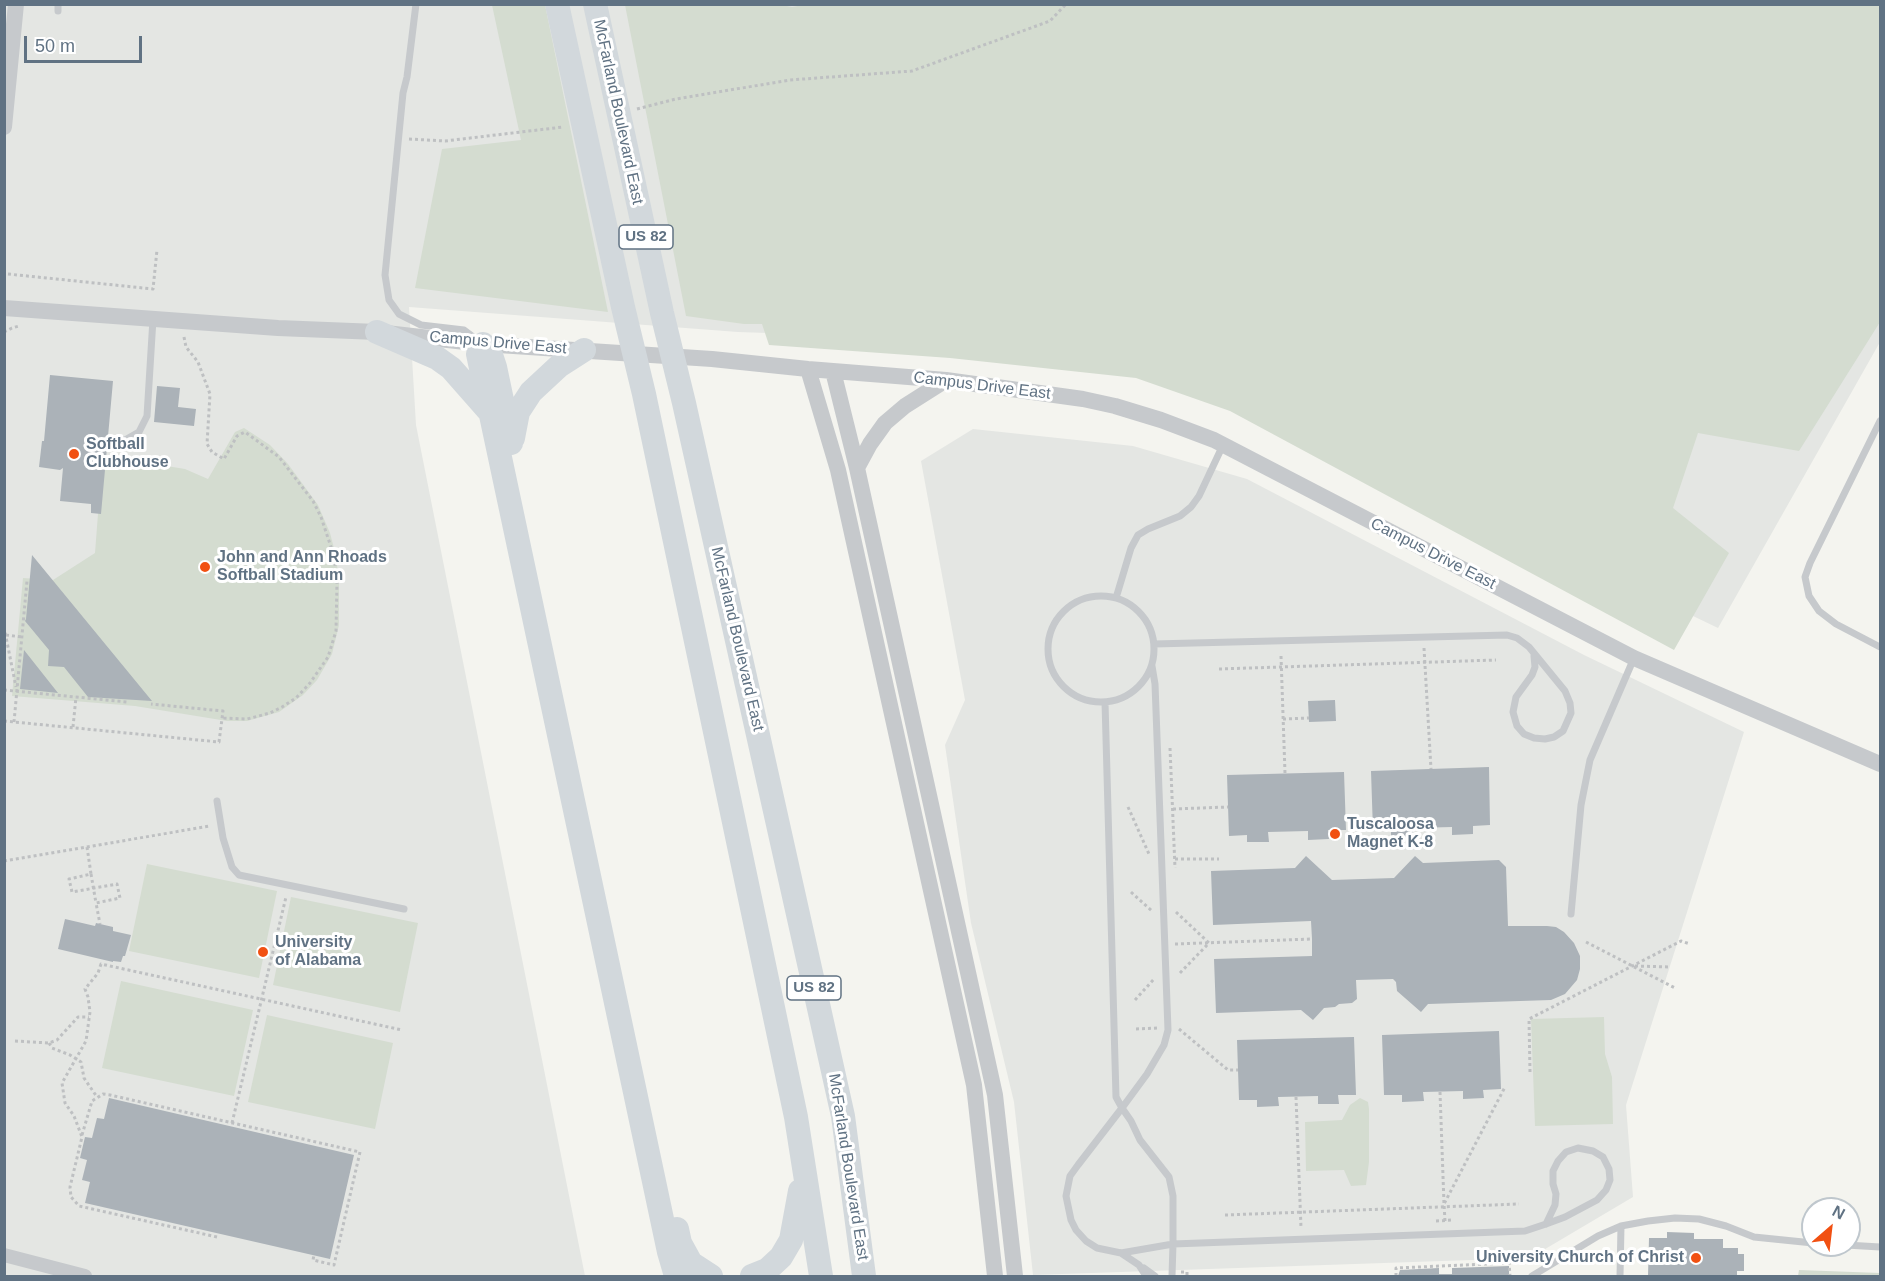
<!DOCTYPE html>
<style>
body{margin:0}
#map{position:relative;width:1885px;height:1281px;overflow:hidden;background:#f4f4ef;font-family:Helvetica,sans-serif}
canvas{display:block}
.frame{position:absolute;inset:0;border:6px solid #607283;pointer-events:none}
.north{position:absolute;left:1801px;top:1197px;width:60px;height:60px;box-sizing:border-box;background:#fff;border:2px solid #bfc7cd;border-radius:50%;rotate:28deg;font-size:16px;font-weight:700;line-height:24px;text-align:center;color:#607283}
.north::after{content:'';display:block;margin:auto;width:21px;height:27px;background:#f15012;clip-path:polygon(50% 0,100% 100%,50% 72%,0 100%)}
.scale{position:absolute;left:24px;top:36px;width:118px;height:27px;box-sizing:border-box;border:3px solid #607283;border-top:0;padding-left:8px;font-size:18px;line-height:21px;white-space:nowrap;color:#607283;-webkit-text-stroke:4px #fff;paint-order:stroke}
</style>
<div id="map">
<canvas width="1885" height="1281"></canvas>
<div class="frame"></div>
<div class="north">N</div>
<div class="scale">50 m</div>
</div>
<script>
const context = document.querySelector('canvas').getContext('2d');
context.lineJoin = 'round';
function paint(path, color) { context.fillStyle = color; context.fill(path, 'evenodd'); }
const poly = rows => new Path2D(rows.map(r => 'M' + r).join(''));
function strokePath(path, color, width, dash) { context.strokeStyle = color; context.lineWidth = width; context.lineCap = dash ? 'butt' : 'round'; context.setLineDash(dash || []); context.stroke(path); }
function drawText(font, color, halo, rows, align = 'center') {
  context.font = font + ' Helvetica,sans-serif'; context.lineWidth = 6; context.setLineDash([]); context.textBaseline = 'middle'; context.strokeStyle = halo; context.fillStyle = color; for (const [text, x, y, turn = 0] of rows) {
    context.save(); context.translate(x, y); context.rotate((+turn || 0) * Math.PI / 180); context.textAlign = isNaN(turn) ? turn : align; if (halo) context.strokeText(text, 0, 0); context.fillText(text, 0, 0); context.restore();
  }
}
const built = poly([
 [5,5,1342,5,1880,169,1880,342,1718,628,1246,401,918,306,913,338,738,332,409,307,416,425,585,1276,5,1276],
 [973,429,1133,446,1247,479,1584,655,1744,732,1626,1105,1633,1197,1530,1258,1033,1275,1014,1102,971,923,945,745,965,700,921,461]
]);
const green = poly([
 [492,5,545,5,608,312,415,288,442,149,521,140],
 [782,5,792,7,809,4,1880,5,1880,322,1799,451,1698,433,1673,508,1729,553,1674,650,1230,411,1136,378,950,358,769,345,762,324,744,324,686,316,625,5],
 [244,428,270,445,288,464,318,505,330,533,336,556,339,582,339,625,332,654,317,680,303,695,279,712,247,721,227,721,135,706,12,696,23,578,53,580,95,553,102,462,142,462,185,469,208,479,235,432],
 [147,864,277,891,259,978,129,951],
 [291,897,418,923,400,1012,273,985],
 [121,981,253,1010,234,1096,102,1068],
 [267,1015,393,1043,375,1129,248,1102],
 [1604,1017,1605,1054,1612,1077,1613,1124,1535,1126,1531,1019],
 [1360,1098,1368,1102,1369,1109,1369,1162,1366,1185,1351,1186,1344,1170,1306,1171,1305,1122,1342,1120,1350,1105],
 [1799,1270,1880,1273,1880,1276,1798,1276]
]);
const building = poly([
 [50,375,113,381,101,514,91,513,91,504,60,501,63,468,60,470,39,467,42,441,44,441],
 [157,386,180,388,178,407,196,409,194,426,154,422],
 [32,555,152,701,88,697,64,667,48,666,49,650,25,621,26,619],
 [24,650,58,693,20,689],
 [1335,700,1336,721,1309,722,1308,701],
 [1489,767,1490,825,1473,826,1473,834,1452,835,1452,827,1413,828,1413,837,1391,838,1391,831,1373,831,1371,771],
 [1344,772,1346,830,1328,830,1329,839,1308,840,1308,831,1268,832,1269,842,1247,842,1247,835,1229,836,1227,775],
 [1306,856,1332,880,1394,878,1415,856,1423,863,1499,860,1506,867,1508,926,1547,926,1556,927,1564,932,1574,943,1580,956,1580,969,1577,980,1565,994,1551,1000,1428,1004,1421,1012,1397,991,1396,982,1393,979,1356,980,1357,999,1352,1003,1339,1004,1335,1007,1324,1008,1313,1020,1301,1010,1216,1013,1214,959,1312,956,1312,939,1311,921,1213,925,1211,871,1295,868],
 [65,919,95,926,96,923,100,924,113,927,113,931,131,935,125,956,123,956,121,962,113,961,113,962,58,949],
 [1499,1031,1501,1089,1483,1090,1484,1098,1463,1099,1463,1091,1423,1092,1424,1101,1402,1102,1402,1095,1384,1095,1382,1035],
 [1354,1037,1356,1095,1338,1095,1339,1104,1318,1104,1318,1096,1278,1097,1279,1106,1257,1107,1257,1100,1239,1100,1237,1040],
 [109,1098,354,1155,330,1259,85,1203,90,1182,82,1180,87,1160,80,1158,85,1137,92,1138,97,1118,104,1119],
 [1667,1232,1694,1233,1694,1239,1723,1239,1723,1248,1738,1248,1738,1254,1744,1254,1744,1271,1737,1271,1737,1276,1648,1276,1649,1238,1667,1238],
 [1509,1266,1509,1276,1398,1276,1400,1270,1439,1268,1439,1274,1452,1274,1452,1268]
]);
const path = poly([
 [637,109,676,99,790,80,912,71,1050,21,1066,4],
 [409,139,445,141,563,127],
 [8,274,153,289,157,250],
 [4,332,12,328,19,326],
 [184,337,186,347,198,362,210,394,207,444,212,452,224,459,237,436,245,432,279,457,313,501,321,517,334,556,337,582,336,631,328,657,310,683,296,698,282,707,270,713,247,719,223,718],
 [4,627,16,687],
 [6,635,22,637],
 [1424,648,1431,769],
 [1281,656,1285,773],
 [1219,669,1496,660],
 [4,690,127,702],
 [1283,719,1309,718],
 [4,721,219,742,223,711,151,704],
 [14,722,27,581],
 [73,727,76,697],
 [1170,748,1175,868],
 [1128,807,1149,854],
 [1173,809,1228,807],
 [87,847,91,874,69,879,72,892,117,884,120,898,96,903,100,924],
 [1175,859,1219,859],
 [4,861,210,826],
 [91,874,96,903],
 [1131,892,1152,911],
 [1176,912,1209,943,1178,975],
 [1586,942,1675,988],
 [1175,944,1312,939],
 [1635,966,1670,967],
 [1135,1000,1154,979],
 [1136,1029,1158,1028],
 [1179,1029,1228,1070,1238,1070],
 [15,1041,49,1043,57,1040,78,1017,89,1017],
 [49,1043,52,1048,70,1055,81,1062,84,1078,97,1097],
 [1530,1072,1529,1019,1681,941,1690,944],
 [1440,1092,1444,1204],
 [1296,1097,1301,1228],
 [232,1123,286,897],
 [82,1135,92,1101,103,1094,110,1095,360,1152,334,1265,313,1260,314,1255],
 [1225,1215,1519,1204],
 [1436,1221,1453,1220],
 [1445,1221,1444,1204,1505,1087],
 [217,1237,79,1206,71,1197,70,1187,82,1137,74,1116,65,1103,62,1083,86,1041,90,1012,88,997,85,989,98,973,101,964,402,1030],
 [1181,1272,1187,1272,1187,1276],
 [1396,1276,1396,1268,1509,1263,1510,1276]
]);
const service = poly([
 [416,4,407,77,403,93,385,275,389,300,399,314,421,325,464,330,476,339],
 [58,11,58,4],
 [1880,421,1810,563,1805,577,1809,596,1819,611,1836,624,1880,647],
 [108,439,125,440,139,432,147,416,153,319],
 '1048 649a53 53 0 1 1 106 0a53 53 0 1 1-106 0Z',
 [1116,598,1131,548,1138,535,1148,529,1180,516,1191,507,1199,496,1223,445],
 [1154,644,1507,635,1517,638,1529,647,1565,691,1570,703,1571,713,1563,731,1554,737,1545,739,1534,738,1524,734,1517,726,1513,712,1516,697,1532,675,1535,667,1534,656],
 [1105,702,1116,1097,1122,1108,1131,1121,1140,1140,1169,1177,1173,1196,1173,1244,1121,1253,1097,1248,1086,1241,1076,1230,1071,1220,1066,1196,1070,1176,1078,1165,1122,1108,1147,1074,1164,1045,1168,1030,1155,684,1152,666],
 [217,801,223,838,232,867,239,875,404,909],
 [1571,914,1581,805,1590,760,1634,658],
 [1846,1245,1880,1247],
 [1121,1253,1139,1265,1146,1276],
 [1144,1268,1155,1276],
 [1172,1276,1173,1244,1525,1231,1546,1224,1565,1217,1597,1200,1606,1190,1610,1180,1609,1169,1603,1157,1593,1151,1578,1148,1566,1152,1558,1161,1553,1171,1553,1184,1556,1194,1555,1205,1546,1224],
 [1532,1276,1598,1236,1621,1226,1648,1221,1675,1218,1699,1219,1726,1226,1754,1237,1813,1243],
 [1620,1276,1621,1226]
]);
const minor = poly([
 [4,1255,85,1276]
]);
const tertiary = poly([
 [4,127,16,4],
 [4,308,278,328,377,332,483,344,712,359,808,369,946,380,1083,399,1115,406,1161,420,1214,440,1634,658,1880,764],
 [808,369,838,470,974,1085,995,1276],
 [833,371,857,468,995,1095,1015,1276],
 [857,468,870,444,885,423,905,406,946,380]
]);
const motorway = poly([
 [557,4,623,307,644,394,796,1117,821,1276],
 [595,4,662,313,684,403,843,1116,864,1276],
 [377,332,437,358,451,368,488,410],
 [513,438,518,412,531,392,559,366,584,350],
 [511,443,495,367,491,355,483,344,478,354,669,1252,676,1276],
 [677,1229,680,1243,691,1263,711,1276],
 [752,1276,767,1270,781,1257,791,1240,800,1191]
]);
const markers = [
 [74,454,6,"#f15012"],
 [205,567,6,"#f15012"],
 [1335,834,6,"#f15012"],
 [263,952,6,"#f15012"],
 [1696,1258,6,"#f15012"]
];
const shields = [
 [646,237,54],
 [814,988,54]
];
const shieldNames = [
 ["US 82",646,237],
 ["US 82",814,988]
];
const streetNames = [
 ["McFarland Boulevard East",618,112,78],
 ["Campus Drive East",498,343,5],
 ["Campus Drive East",982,386,7],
 ["Campus Drive East",1433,554,27],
 ["McFarland Boulevard East",737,639,77],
 ["McFarland Boulevard East",848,1167,81]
];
const poiNames = [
 ["Softball",86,445],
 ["Clubhouse",86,463],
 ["John and Ann Rhoads",217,558],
 ["Softball Stadium",217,576],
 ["Tuscaloosa",1347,825],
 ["Magnet K-8",1347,843],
 ["University",275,943],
 ["of Alabama",275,961],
 ["University Church of Christ",1684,1258,"right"]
];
paint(built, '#e4e6e3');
paint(green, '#d4dcd0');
paint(building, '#abb2b8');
strokePath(path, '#bec0c2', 3, [3, 3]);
strokePath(service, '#c6c9cc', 7);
strokePath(minor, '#c6c9cc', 14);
strokePath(tertiary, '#c6c9cc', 16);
strokePath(motorway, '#d2d8dc', 24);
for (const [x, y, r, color] of markers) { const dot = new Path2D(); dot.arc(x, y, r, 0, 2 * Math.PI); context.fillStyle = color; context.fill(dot); strokePath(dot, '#fff', 2); }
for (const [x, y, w] of shields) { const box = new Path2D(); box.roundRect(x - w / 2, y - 12, w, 24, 4.5); context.fillStyle = '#fff'; context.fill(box); strokePath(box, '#607283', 1.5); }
drawText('bold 15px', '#607283', null, shieldNames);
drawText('16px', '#607283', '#fff', streetNames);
drawText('bold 16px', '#607283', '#fff', poiNames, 'left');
</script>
